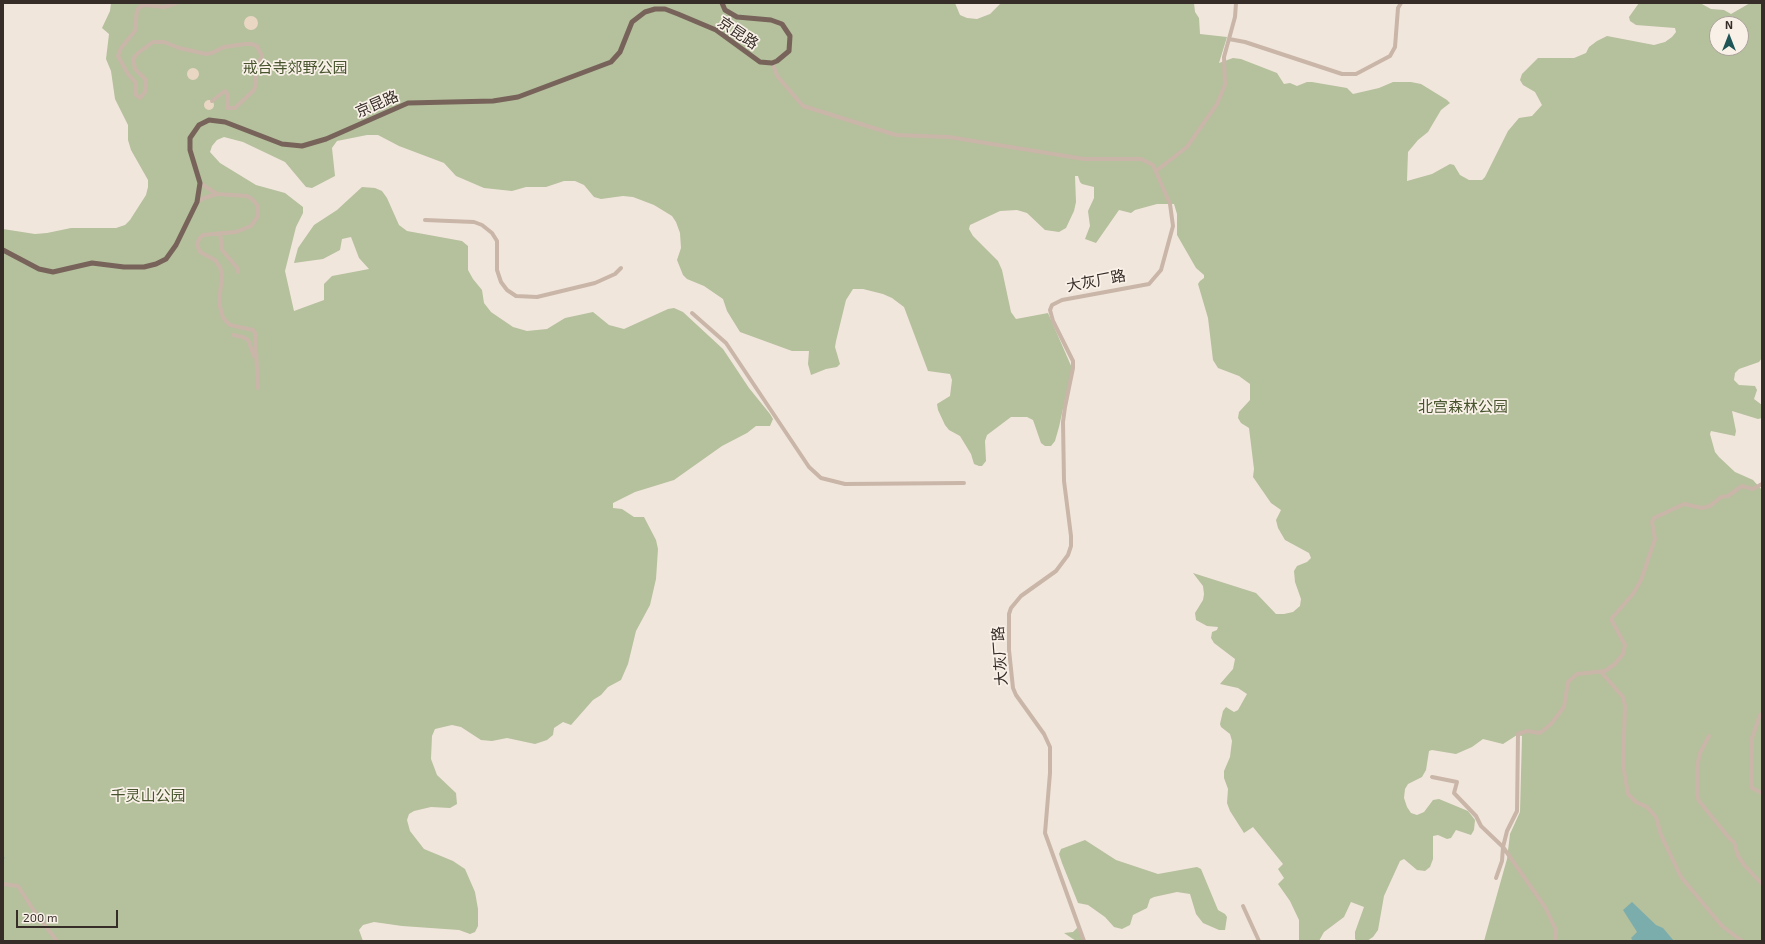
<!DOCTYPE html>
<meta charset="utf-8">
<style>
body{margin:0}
#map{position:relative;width:1765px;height:944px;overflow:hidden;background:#f1e6dc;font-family:"Exo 2",sans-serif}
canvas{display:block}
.frame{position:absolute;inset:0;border:4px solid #362c28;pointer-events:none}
.north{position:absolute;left:1709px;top:16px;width:40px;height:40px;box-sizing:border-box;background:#f9f1e8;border:1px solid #aba29b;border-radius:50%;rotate:0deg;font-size:11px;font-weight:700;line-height:16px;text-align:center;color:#362c28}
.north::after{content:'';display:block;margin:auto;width:14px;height:18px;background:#1f5556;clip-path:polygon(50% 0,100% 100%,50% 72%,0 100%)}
.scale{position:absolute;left:16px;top:910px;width:102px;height:18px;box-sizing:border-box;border:2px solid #362c28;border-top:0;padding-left:5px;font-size:12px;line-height:14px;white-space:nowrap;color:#362c28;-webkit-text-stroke:3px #f9f1e8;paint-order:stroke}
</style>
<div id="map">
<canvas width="1765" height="944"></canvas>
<div class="frame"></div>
<div class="north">N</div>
<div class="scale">200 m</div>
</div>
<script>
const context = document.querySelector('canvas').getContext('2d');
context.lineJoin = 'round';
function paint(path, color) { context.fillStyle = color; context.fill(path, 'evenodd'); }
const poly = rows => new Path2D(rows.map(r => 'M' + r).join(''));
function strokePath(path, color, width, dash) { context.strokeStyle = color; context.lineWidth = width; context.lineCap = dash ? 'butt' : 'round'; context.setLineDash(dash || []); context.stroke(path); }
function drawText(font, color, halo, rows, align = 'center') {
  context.font = font + ' "Exo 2","Noto Sans SC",sans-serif'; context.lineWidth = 3.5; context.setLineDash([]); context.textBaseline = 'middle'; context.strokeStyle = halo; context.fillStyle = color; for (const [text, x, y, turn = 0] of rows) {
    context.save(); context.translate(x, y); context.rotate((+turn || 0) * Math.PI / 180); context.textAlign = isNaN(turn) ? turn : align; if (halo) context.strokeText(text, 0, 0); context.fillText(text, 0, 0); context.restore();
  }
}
const green = poly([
 [111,3,955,3,960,15,967,18,977,19,990,14,1001,3,1194,3,1195,12,1199,18,1200,34,1227,37,1219,63,1233,58,1241,59,1277,73,1284,84,1290,83,1297,86,1307,82,1312,82,1347,88,1353,94,1379,88,1393,82,1411,82,1421,84,1447,100,1450,103,1441,110,1428,132,1418,140,1408,152,1407,181,1432,174,1450,164,1454,165,1460,175,1469,180,1482,180,1485,177,1508,131,1519,118,1532,116,1542,105,1535,92,1523,85,1520,80,1522,74,1538,58,1574,58,1586,53,1589,47,1597,41,1607,36,1654,45,1665,42,1672,37,1676,32,1675,28,1636,25,1630,21,1629,17,1639,3,1700,3,1711,9,1724,10,1731,14,1750,3,1762,3,1762,358,1759,362,1739,369,1735,373,1734,380,1739,385,1755,386,1757,390,1754,399,1762,405,1762,418,1758,419,1732,411,1736,431,1735,436,1711,431,1710,434,1715,452,1719,457,1735,472,1753,480,1762,490,1762,941,1484,941,1507,859,1510,834,1520,812,1522,736,1517,735,1503,744,1483,739,1472,747,1456,754,1432,750,1429,751,1426,770,1422,777,1408,784,1405,789,1404,798,1407,807,1411,813,1417,815,1424,812,1433,800,1439,799,1468,811,1475,820,1474,830,1471,835,1456,830,1451,838,1447,839,1438,835,1433,836,1433,859,1430,867,1425,871,1417,870,1404,859,1400,861,1384,896,1378,930,1373,937,1367,941,1357,941,1355,939,1355,932,1364,907,1351,902,1344,917,1324,932,1319,941,1299,941,1299,920,1290,901,1278,884,1284,878,1278,869,1283,864,1253,827,1244,833,1230,811,1227,803,1228,789,1224,778,1224,771,1230,757,1232,741,1230,734,1221,727,1220,724,1223,711,1226,707,1234,712,1238,710,1247,694,1238,688,1220,684,1233,669,1235,659,1214,643,1211,638,1212,632,1217,630,1218,627,1207,626,1196,620,1195,613,1203,600,1204,594,1203,586,1193,573,1256,593,1276,614,1284,614,1293,612,1300,606,1301,599,1295,582,1294,571,1297,566,1307,562,1311,558,1309,553,1285,540,1278,528,1276,520,1281,510,1271,503,1253,477,1254,469,1249,428,1241,423,1238,418,1239,412,1250,400,1250,384,1239,376,1218,368,1213,360,1208,318,1198,284,1200,281,1204,278,1204,275,1196,268,1177,235,1177,214,1174,204,1157,204,1135,210,1131,213,1119,210,1096,243,1085,239,1090,226,1088,211,1094,198,1094,187,1082,184,1080,182,1078,176,1075,176,1076,202,1074,211,1066,228,1059,232,1045,230,1027,213,1017,210,1000,211,970,225,969,229,973,236,998,261,1002,270,1011,312,1016,319,1048,313,1072,368,1059,427,1055,441,1051,446,1045,446,1041,443,1033,420,1027,417,1011,417,987,435,985,441,986,461,982,466,979,466,974,464,971,454,960,436,949,430,945,425,938,410,937,404,950,396,952,380,950,374,928,371,904,307,892,298,883,294,863,289,853,289,846,300,836,341,835,347,840,364,837,367,826,369,811,375,808,364,809,351,792,351,740,332,727,311,723,299,704,286,687,279,683,275,677,260,681,248,680,233,676,222,672,216,654,205,633,197,623,196,601,199,594,197,584,185,575,181,564,181,546,187,526,187,512,191,484,188,456,176,444,163,399,146,378,135,367,135,337,141,332,148,335,176,312,188,306,187,285,162,243,142,224,137,217,140,212,146,210,152,220,163,256,185,285,193,303,207,303,213,296,227,285,271,294,311,324,300,324,284,332,276,369,269,359,258,351,237,342,239,340,250,323,259,294,263,298,248,314,225,337,210,362,187,375,188,382,191,387,198,399,225,407,231,462,241,468,246,468,270,473,279,482,290,484,303,491,312,513,327,527,331,547,329,565,318,593,312,609,325,624,329,668,309,674,308,683,312,723,349,749,388,770,414,773,419,770,426,756,426,747,433,722,446,674,480,635,492,613,503,613,508,622,509,634,517,644,517,656,540,658,549,656,579,650,605,636,631,628,664,621,680,608,687,601,695,593,700,571,725,563,722,554,728,553,735,547,740,535,744,507,738,492,741,481,740,461,727,452,725,435,729,432,736,431,759,437,775,456,793,457,804,450,808,431,807,414,811,409,814,407,820,410,831,424,849,453,861,465,869,475,892,478,909,478,926,475,932,470,934,459,930,402,926,374,922,363,925,359,930,363,941,3,941,3,229,35,234,47,233,71,228,116,228,125,225,130,220,146,195,148,187,148,180,131,150,128,140,128,125,115,99,111,71,106,59,109,34,102,28,110,11],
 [1717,24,1741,24,1741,48,1717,48],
 [1085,840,1116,860,1158,874,1197,867,1201,869,1218,910,1225,914,1227,917,1225,930,1219,930,1203,923,1196,914,1190,894,1177,892,1154,897,1150,899,1147,908,1133,915,1130,925,1122,929,1114,927,1105,917,1088,905,1078,903,1062,863,1059,854,1061,849],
 [1077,928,1078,928,1083,941,1076,941,1064,933,1073,932]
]);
const plaza = poly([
 '244 23a7 7 0 1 1 14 0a7 7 0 1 1-14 0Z',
 '187 74a6 6 0 1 1 12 0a6 6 0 1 1-12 0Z',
 '204 105a5 5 0 1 1 10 0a5 5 0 1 1-10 0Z'
]);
const water = poly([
 [1632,902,1656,925,1663,928,1674,941,1633,941,1631,938,1637,932,1623,910]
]);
const stream = poly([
 [3,860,4,858]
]);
const minor = poly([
 [177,3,164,7,145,5,141,6,137,10,135,31,121,48,118,56,128,74,136,83,136,95,140,98,145,92,146,80,135,69,133,59,138,53,153,42,164,42,179,48,206,54,212,53,224,47,245,44,251,44,257,46,262,56,255,70,256,83,254,90,235,108,227,108,228,95,225,91,212,101],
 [1229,39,1245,42,1342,74,1356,74,1390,56,1395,47,1398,8,1401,3],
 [772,63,778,77,803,106,896,135,949,137,1084,159,1141,159,1153,165,1170,204,1173,226,1161,270,1149,284,1062,300,1052,305,1050,310,1053,321,1073,361,1073,368,1065,407,1063,422,1064,481,1071,536,1071,546,1068,555,1056,571,1021,596,1011,608,1009,614,1009,650,1013,688,1016,695,1044,734,1050,747,1050,773,1045,833,1084,941],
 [1156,171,1187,147,1217,104,1225,85,1224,57,1235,17,1236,3],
 [217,194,247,196,252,199,258,206,258,216,251,226,236,232,203,235,199,239,197,245,200,252,215,260,220,267,222,275,219,303,223,318,230,325,253,330,255,333,258,388],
 [197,202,204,198,217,194,200,183],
 [425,220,474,222,482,225,492,233,497,241,497,270,501,282,507,290,516,296,537,297,595,283,615,274,621,268],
 [220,233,222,250,238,269,238,272],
 [692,313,726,343,809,467,821,478,845,484,964,483],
 [233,335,243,337,248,340,254,356],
 [1601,672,1623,697,1625,706,1623,765,1628,794,1636,802,1647,807,1656,817,1661,835,1681,877,1722,926,1742,941],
 [1762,714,1760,715,1752,738,1751,782,1752,788,1762,793],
 [1709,736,1700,753,1697,767,1697,795,1699,801,1730,839,1734,842,1738,856,1745,866,1762,884],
 [1432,777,1457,782,1454,793,1476,816,1481,826,1503,847,1545,907,1556,930,1555,941],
 [1496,878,1502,861,1503,847,1507,831,1517,811,1518,734,1527,731,1540,733,1551,724,1564,707,1568,682,1577,674,1605,671,1615,664,1623,654,1625,645,1611,619,1633,594,1641,580,1655,539,1652,522,1654,518,1684,504,1702,508,1710,506,1721,497,1728,496,1742,486,1753,489,1762,484],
 [3,884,18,886,36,914,57,941],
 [1243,906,1259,941]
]);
const major = poly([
 [3,250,39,269,53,272,92,263,124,267,144,267,156,264,166,259,176,245,197,202,200,183,190,150,190,138,199,125,209,120,225,122,282,144,302,146,326,139,408,103,493,101,518,97,611,62,620,52,632,22,645,12,655,9,665,9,678,14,716,30,760,62,772,63,777,61,789,51,790,36,782,24,771,20,737,17,725,10,722,3]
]);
const streetNames = [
 ["京昆路",738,33,34],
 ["京昆路",377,104,-23],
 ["大灰厂路",1096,281,-11],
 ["大灰厂路",1000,656,-94]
];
const parkNames = [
 ["戒台寺郊野公园",295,68],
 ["北宫森林公园",1463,407],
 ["千灵山公园",148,796]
];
paint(green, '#b5c09d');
paint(plaza, '#e9d7c4');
paint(water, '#7cadad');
strokePath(stream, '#7cadad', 1);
strokePath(minor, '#c9b6a8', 4);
strokePath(major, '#77635a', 5);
drawText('15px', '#362c28', '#f9f1e8', streetNames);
drawText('15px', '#47542d', '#f9f1e8', parkNames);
</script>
